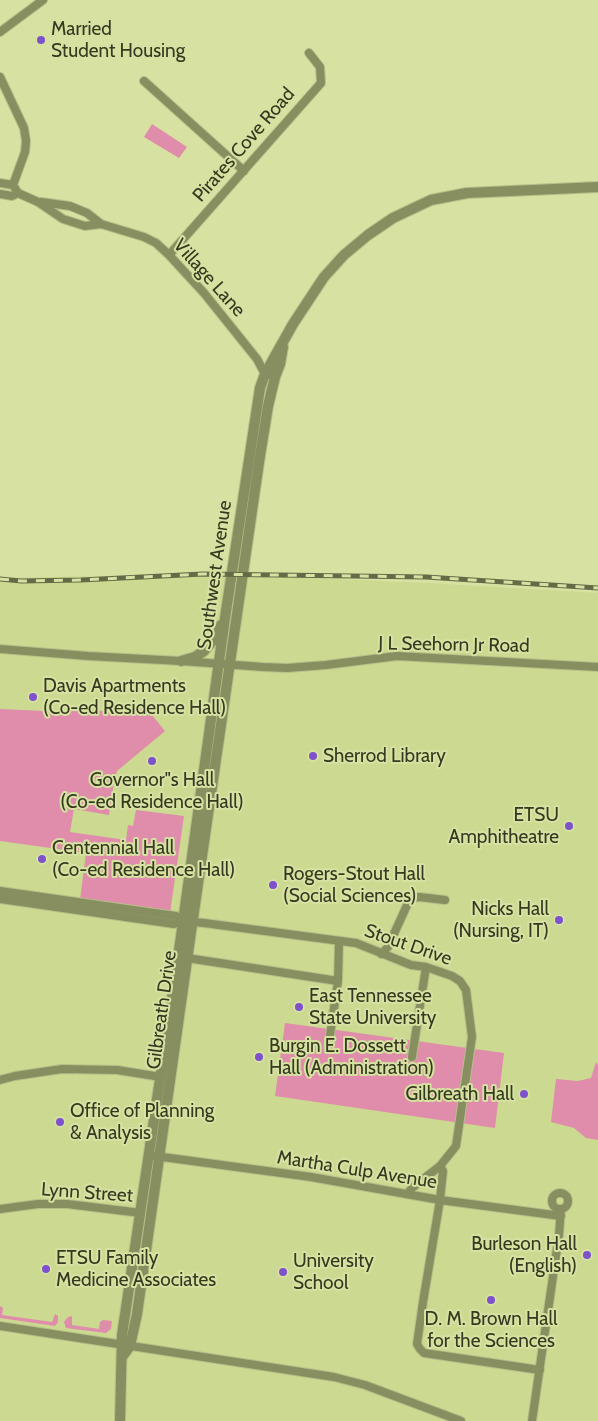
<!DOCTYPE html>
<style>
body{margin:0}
canvas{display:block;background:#d6e1a2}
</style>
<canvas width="598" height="1421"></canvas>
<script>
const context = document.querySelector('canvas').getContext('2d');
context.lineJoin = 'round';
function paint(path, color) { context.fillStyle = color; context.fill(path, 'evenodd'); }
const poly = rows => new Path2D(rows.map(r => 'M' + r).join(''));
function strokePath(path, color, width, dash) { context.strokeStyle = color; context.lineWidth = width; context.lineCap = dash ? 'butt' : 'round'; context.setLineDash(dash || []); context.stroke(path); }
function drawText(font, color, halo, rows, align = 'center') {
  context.font = font + ' Cabin,sans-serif'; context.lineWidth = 4; context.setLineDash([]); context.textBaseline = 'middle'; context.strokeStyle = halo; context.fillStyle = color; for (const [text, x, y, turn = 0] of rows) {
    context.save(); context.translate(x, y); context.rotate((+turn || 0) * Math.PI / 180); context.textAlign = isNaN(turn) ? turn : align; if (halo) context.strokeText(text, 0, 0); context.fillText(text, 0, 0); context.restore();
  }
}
const built = poly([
 [215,574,428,583,598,593,598,1421,0,1421,0,578]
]);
const green = poly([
 [152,124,187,147,179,158,144,137],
 [113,706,147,709,165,731,117,771,114,782,109,815,74,809,70,832,126,840,128,825,133,826,136,810,184,816,170,913,80,900,86,853,0,841,0,709,67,712,67,707,112,712],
 [285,1023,504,1053,495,1128,275,1096],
 [596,1062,598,1065,598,1140,586,1138,574,1128,551,1122,556,1079,578,1081,591,1078],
 [0,1306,3,1308,2,1315,52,1322,55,1314,58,1316,58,1322,55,1326,0,1318],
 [72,1316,72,1325,99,1329,100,1322,103,1320,112,1321,111,1329,106,1333,66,1328,64,1322,68,1317]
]);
const minor = poly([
 [0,32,43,0],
 [0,77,24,128,26,141,25,152,13,185,18,193,38,202,63,219,85,226,101,224,144,237,156,243,169,255,204,293,257,359,265,374,269,375],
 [144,81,244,171],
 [0,183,13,185],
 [0,194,12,196,18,193],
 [41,202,70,206,87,213,101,224],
 [169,255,321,83,320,67,309,53],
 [0,649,88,656,181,661,263,667,287,668,326,665,397,656,598,667],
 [0,891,176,916,183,921],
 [0,899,174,924,183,921,204,923,356,943,411,965,426,967,452,976,460,981,466,990,472,1037,456,1146,440,1166,412,1188,407,1194],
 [381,954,388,947,408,903,413,898,419,897,445,900],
 [187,958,338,981],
 [328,1049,338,981,339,942],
 [412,1057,426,967],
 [0,1080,15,1076,62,1069,117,1070,161,1077],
 [155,1156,311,1177,440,1200,561,1216],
 [440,1166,443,1171,440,1200,423,1302,417,1344,420,1349,424,1353,540,1370],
 '552 1201a8 8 0 1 1 16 0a8 8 0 1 1-16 0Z',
 [0,1209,38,1204,67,1204,141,1213],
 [0,1326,334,1377,365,1385,461,1421],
 [532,1421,559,1235,561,1209]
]);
const tertiary = poly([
 [181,661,195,657,204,651,216,637,221,625],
 [122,1357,130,1346,137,1314,191,932,259,462,268,406,275,377,280,364,283,347],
 [120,1421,122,1335,178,958,225,618,260,388,265,374,293,324,324,277,344,255,368,235,393,218,431,200,467,193,598,187]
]);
const rail = poly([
 [0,579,21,581,81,580,203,574,426,577,598,588]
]);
const markers = [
 [41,40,5,"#7d52cb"],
 [33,697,5,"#7d52cb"],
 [313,756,5,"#7d52cb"],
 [152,761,5,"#7d52cb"],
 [569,826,5,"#7d52cb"],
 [42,859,5,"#7d52cb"],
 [273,885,5,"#7d52cb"],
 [559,920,5,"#7d52cb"],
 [299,1007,5,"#7d52cb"],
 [259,1057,5,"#7d52cb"],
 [524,1094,5,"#7d52cb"],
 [60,1122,5,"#7d52cb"],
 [587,1255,5,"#7d52cb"],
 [46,1269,5,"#7d52cb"],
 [283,1272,5,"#7d52cb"],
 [491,1300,5,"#7d52cb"]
];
const poiNames = [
 ["Married",51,29],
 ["Student Housing",51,51],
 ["Davis Apartments",43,686],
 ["(Co-ed Residence Hall)",43,708],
 ["Sherrod Library",323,756],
 ["Governor\"s Hall",152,780,"center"],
 ["(Co-ed Residence Hall)",152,802,"center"],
 ["ETSU",559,815,"right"],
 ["Amphitheatre",559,837,"right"],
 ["Centennial Hall",52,848],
 ["(Co-ed Residence Hall)",52,870],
 ["Rogers-Stout Hall",283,874],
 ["(Social Sciences)",283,896],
 ["Nicks Hall",549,909,"right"],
 ["(Nursing, IT)",549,931,"right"],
 ["East Tennessee",309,996],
 ["State University",309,1018],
 ["Burgin E. Dossett",269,1046],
 ["Hall (Administration)",269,1068],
 ["Gilbreath Hall",514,1094,"right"],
 ["Office of Planning",70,1111],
 ["& Analysis",70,1133],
 ["Burleson Hall",577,1244,"right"],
 ["(English)",577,1266,"right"],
 ["ETSU Family",56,1258],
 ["Medicine Associates",56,1280],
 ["University",293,1261],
 ["School",293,1283],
 ["D. M. Brown Hall",491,1319,"center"],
 ["for the Sciences",491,1341,"center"]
];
const streetNames = [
 ["Pirates Cove Road",244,145,-49],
 ["Village Lane",209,278,48],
 ["Southwest Avenue",215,575,-82],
 ["J L Seehorn Jr Road",454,645,1],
 ["Stout Drive",408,945,19],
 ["Gilbreath Drive",162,1010,-82],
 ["Martha Culp Avenue",357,1170,9],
 ["Lynn Street",87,1193,4]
];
paint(built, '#ccd991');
paint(green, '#df8daa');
strokePath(minor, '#b6bf88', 10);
strokePath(tertiary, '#b6bf88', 12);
strokePath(minor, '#878f61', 8);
strokePath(tertiary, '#878f61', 10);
strokePath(rail, '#646b46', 5);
strokePath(rail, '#d6e1a2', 3, [9]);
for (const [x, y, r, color] of markers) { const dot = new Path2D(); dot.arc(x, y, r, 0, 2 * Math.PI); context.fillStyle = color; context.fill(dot); strokePath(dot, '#d6e1a2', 2); }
drawText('19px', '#35391f', '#d6e1a2', poiNames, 'left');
drawText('19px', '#35391f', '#d6e1a2', streetNames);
</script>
